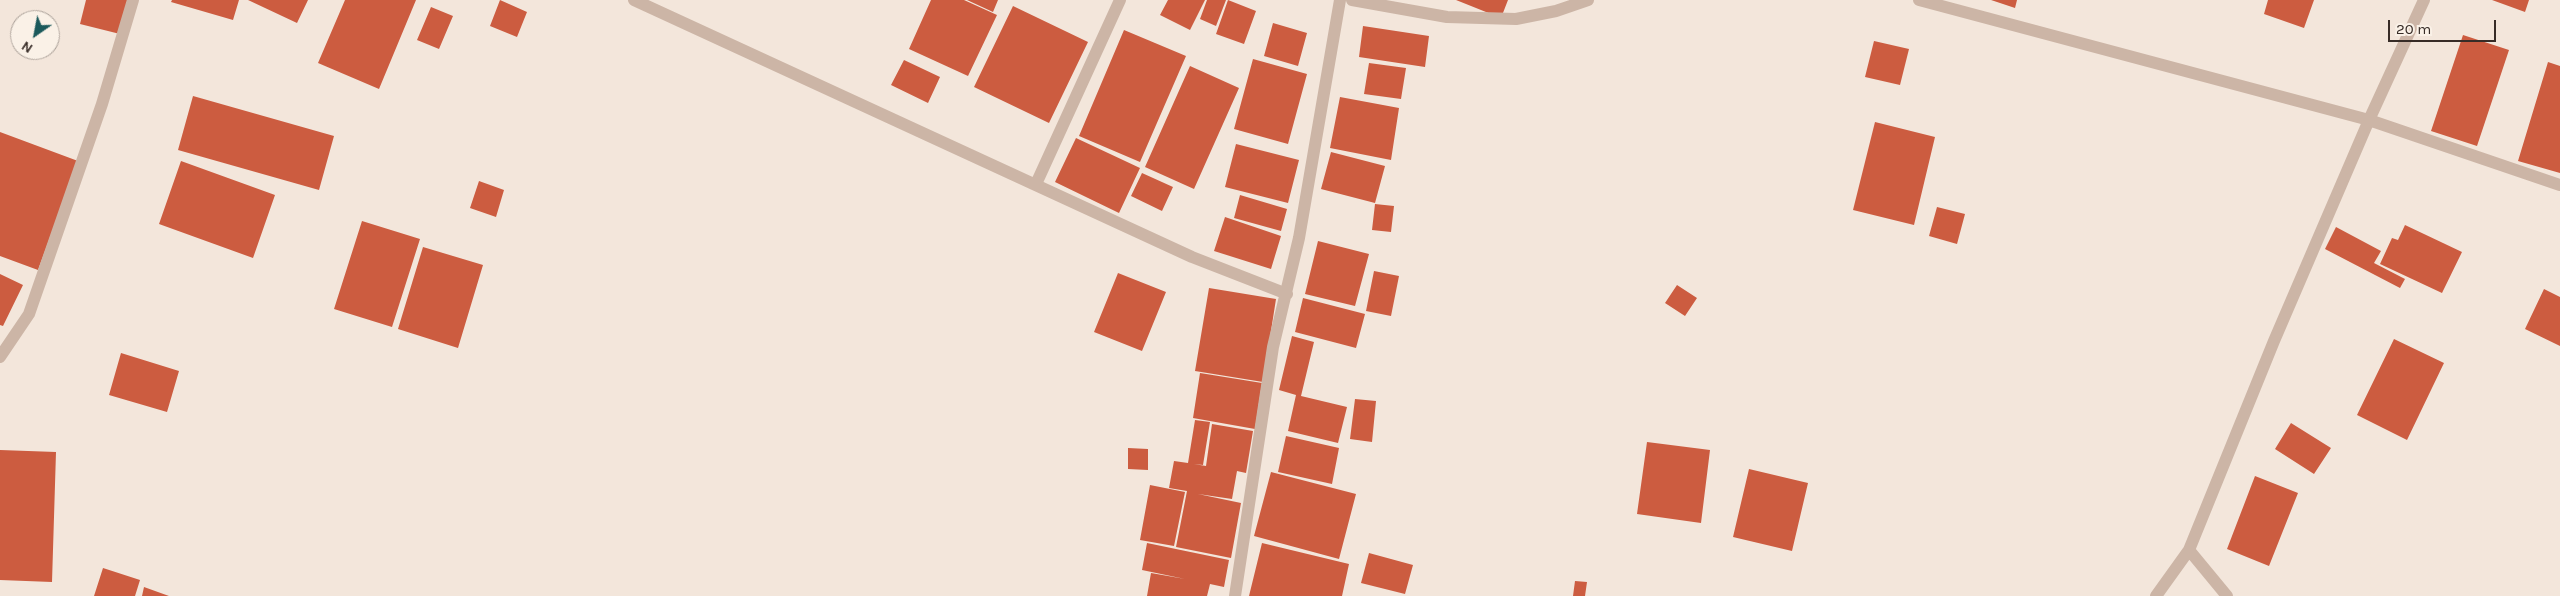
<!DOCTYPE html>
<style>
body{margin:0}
#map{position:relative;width:2560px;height:596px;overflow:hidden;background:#f3e6db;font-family:Karla,sans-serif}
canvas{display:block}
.north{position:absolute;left:10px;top:10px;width:50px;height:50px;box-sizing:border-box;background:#faf1e7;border:1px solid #aca29a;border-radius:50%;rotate:213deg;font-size:14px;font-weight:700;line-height:20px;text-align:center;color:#372c27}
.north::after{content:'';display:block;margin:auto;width:18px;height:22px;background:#1b595b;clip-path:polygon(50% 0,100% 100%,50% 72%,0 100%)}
.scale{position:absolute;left:2388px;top:20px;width:108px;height:22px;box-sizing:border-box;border:2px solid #372c27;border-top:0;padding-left:6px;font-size:15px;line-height:18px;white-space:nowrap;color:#372c27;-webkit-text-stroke:4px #faf1e7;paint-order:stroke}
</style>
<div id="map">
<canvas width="2560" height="596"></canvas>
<div class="north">N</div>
<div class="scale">20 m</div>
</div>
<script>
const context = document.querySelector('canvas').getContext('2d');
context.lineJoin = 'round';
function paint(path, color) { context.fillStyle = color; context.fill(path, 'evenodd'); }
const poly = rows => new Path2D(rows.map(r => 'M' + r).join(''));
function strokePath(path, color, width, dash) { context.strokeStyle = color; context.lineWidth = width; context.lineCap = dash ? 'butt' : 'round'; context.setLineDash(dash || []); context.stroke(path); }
const building = poly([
 [86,0,128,0,120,34,80,24],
 [172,0,239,0,233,20,171,2],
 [248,0,308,0,297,23],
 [345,0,416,0,379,89,318,63],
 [500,0,527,12,517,37,490,26],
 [931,0,964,0,997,15,968,76,909,49],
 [967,0,998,0,993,12],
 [1168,0,1205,0,1190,30,1160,15],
 [1207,0,1226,0,1216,26,1200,19],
 [1228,0,1256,11,1244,44,1216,34],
 [1456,0,1508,0,1501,18],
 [1991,0,2017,0,2015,8],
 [2268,0,2314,0,2304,28,2264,14],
 [2492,0,2529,0,2525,12],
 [1013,6,1088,42,1049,123,974,87],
 [431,7,453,16,439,49,417,40],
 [1273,23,1307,33,1298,66,1264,56],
 [1363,26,1429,36,1425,67,1359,57],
 [1124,30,1186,56,1140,162,1079,136],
 [2463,35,2509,50,2477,146,2431,131],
 [1874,41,1909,49,1900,85,1865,77],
 [1253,59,1307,74,1288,144,1234,129],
 [904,60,940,77,928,103,891,85],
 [2548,62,2560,66,2560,173,2518,161],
 [1369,63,1406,68,1401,99,1364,94],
 [1190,66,1239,88,1194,189,1145,167],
 [193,96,334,136,319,190,178,150],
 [1340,97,1399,108,1391,160,1330,148],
 [1875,122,1935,137,1914,225,1853,210],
 [0,132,78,161,38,270,0,256],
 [1076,138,1140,168,1119,213,1055,182],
 [1236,144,1299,160,1288,203,1225,187],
 [1331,152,1385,166,1375,203,1321,189],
 [181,161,275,195,253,258,159,224],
 [1142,173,1173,187,1162,211,1131,196],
 [479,181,504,190,496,217,470,208],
 [1240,195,1287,209,1281,231,1234,218],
 [1375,204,1394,206,1391,232,1372,230],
 [1937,207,1965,214,1957,244,1929,236],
 [1225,217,1281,236,1271,269,1214,251],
 [362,221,420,239,392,327,334,309],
 [2405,225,2462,252,2442,293,2380,264,2392,238,2398,240],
 [2336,227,2381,251,2374,263,2405,279,2400,288,2325,249],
 [1318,241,1369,254,1355,306,1305,294],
 [423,247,483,265,458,348,398,329],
 [1374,271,1399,276,1391,316,1366,311],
 [1118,273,1166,292,1142,351,1094,332],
 [0,274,23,285,3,326,0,325],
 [1677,285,1697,298,1685,316,1665,303],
 [1209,288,1276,299,1263,382,1195,371],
 [2544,289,2560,297,2560,346,2525,329],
 [1303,298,1365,314,1356,348,1295,332],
 [1292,336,1314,342,1301,396,1347,407,1338,443,1288,431,1296,395,1279,390],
 [2394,339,2444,363,2407,440,2357,415],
 [121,353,179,371,167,412,109,395],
 [1200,373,1262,383,1255,429,1193,418],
 [1355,399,1376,401,1372,442,1350,439],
 [1195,420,1210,422,1203,465,1194,464,1206,466,1212,424,1253,431,1246,473,1237,471,1232,499,1198,494,1241,503,1231,558,1176,547,1187,491,1169,488,1174,461,1188,463],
 [2291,423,2331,448,2314,474,2275,449],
 [1286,436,1339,448,1332,484,1278,472],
 [1647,442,1710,450,1701,523,1637,514],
 [1128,448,1148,449,1148,470,1128,469],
 [0,450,56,452,52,582,0,580],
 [1749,469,1808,483,1792,551,1733,537],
 [1271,472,1356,494,1339,559,1254,536],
 [2255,476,2298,493,2269,566,2227,549],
 [1150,485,1185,492,1174,546,1140,540],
 [1147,543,1229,560,1224,587,1210,584,1207,596,1147,596,1151,573,1185,579,1142,570],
 [1262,543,1349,564,1342,596,1249,596],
 [1369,553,1413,565,1405,594,1361,583],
 [103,568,140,580,135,596,94,596],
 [1575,581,1587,582,1585,596,1573,596],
 [144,587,169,596,142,596]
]);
const minor = poly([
 [634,0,1192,257,1287,294],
 [1352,0,1447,17,1516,19,1556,11,1588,0],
 [1919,0,2369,120,2560,185],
 [1036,184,1120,0],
 [0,357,29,314,102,104,133,0],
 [2189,550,2227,596],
 [1235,596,1273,347,1299,238,1340,0],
 [2156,596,2189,550,2274,341,2369,120,2424,0]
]);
paint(building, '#cc5c40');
strokePath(minor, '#ccb5a6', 12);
</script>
